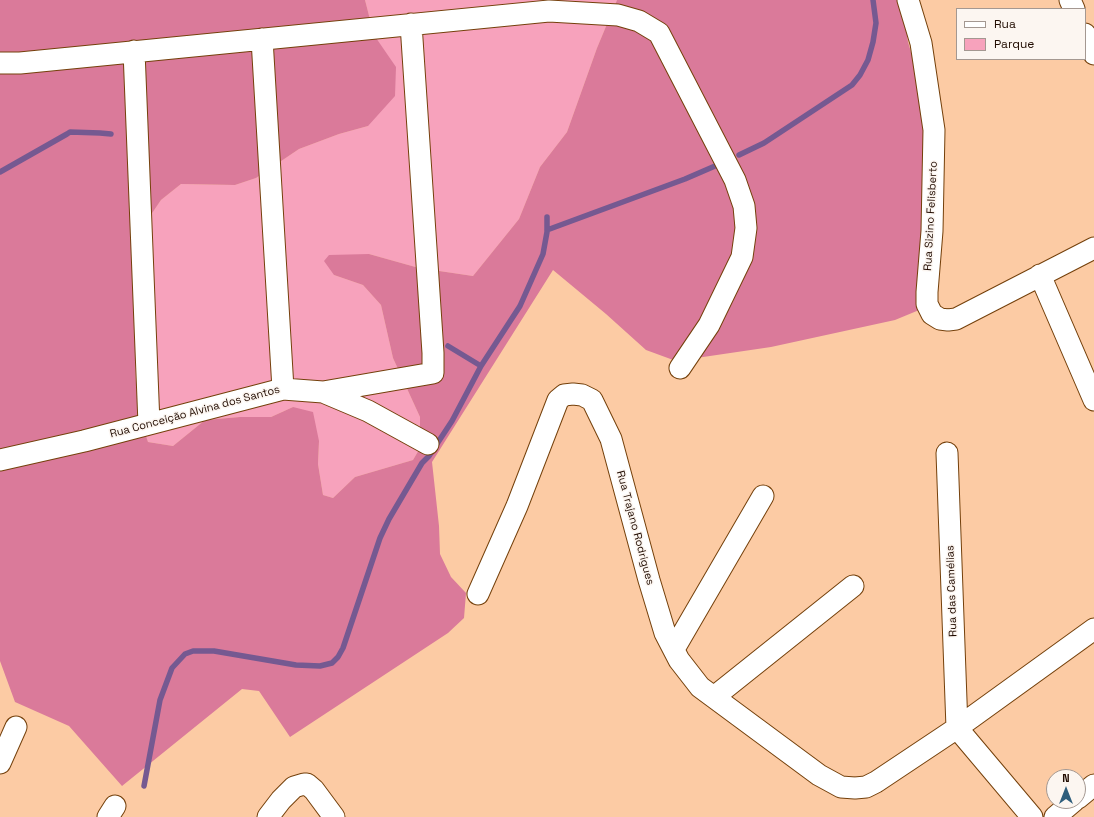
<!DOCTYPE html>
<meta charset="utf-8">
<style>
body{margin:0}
#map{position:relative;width:1094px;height:817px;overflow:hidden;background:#fccba4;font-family:"Space Grotesk",sans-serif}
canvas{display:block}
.legend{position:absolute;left:956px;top:8px;width:130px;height:52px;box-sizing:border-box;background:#fcf6f1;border:1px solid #a49891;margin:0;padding:5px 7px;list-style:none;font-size:12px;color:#200b00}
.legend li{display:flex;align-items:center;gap:8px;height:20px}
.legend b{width:20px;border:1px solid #a49891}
.north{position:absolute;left:1046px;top:769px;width:40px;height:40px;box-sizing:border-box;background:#fcf6f1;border:1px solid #a49891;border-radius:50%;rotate:0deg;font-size:11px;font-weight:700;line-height:16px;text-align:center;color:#200b00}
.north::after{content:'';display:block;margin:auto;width:14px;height:18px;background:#2f5e7c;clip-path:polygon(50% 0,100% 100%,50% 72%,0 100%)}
</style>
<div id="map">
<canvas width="1094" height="817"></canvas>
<ul class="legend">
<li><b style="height:5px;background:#fff"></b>Rua</li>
<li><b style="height:11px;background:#f7a2bc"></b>Parque</li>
</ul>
<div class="north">N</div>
</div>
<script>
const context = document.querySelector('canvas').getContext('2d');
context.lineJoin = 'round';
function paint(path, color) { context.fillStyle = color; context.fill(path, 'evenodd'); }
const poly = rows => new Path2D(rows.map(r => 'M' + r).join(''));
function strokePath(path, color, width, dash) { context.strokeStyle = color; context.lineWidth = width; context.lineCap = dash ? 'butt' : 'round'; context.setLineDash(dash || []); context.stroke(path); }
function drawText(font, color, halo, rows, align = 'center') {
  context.font = font + ' "Space Grotesk",sans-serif'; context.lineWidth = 3; context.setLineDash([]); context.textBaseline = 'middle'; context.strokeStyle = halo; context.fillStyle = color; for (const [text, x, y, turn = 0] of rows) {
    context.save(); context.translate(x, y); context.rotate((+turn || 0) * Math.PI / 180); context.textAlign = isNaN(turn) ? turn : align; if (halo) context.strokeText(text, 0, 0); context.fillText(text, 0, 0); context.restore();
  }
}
const green = poly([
 [365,0,617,0,597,48,567,132,540,167,519,219,473,276,419,268,369,254,334,275,363,285,381,305,393,358,420,417,420,448,413,460,355,477,333,498,323,495,318,464,319,441,293,407,271,417,240,417,205,420,173,446,148,442,138,411,135,369,140,231,161,200,181,184,235,185,256,178,299,149,339,134,368,126,374,35]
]);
const forest = poly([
 [0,0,365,0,374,35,396,67,395,96,368,126,339,134,299,149,256,178,235,185,181,184,161,200,140,231,135,369,138,411,148,442,173,446,205,420,240,417,271,417,293,407,313,412,319,441,318,464,323,495,333,498,355,477,413,460,420,448,420,417,393,358,381,305,363,285,334,275,324,261,329,255,369,254,419,268,473,276,519,219,540,167,567,132,597,48,617,0,902,0,908,42,937,140,924,308,895,320,771,347,676,361,646,350,606,314,553,270,432,462,439,526,440,554,451,577,466,593,464,618,448,633,290,737,259,691,242,689,122,786,69,726,15,702,0,661]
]);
const stream = poly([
 [739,155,764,143,852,85,860,75,868,60,873,42,876,23,873,0],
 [0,172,67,134,70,132,100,133,111,134],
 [547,230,685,179,722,163],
 [448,346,481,366],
 [144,786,160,700,172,668,185,654,193,651,214,651,296,665,320,666,332,663,338,657,343,648,380,538,389,519,422,463,429,456,452,421,481,366,520,306,543,254,547,232,547,217]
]);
const minor = poly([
 [908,0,921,43,934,130,932,231,927,292,927,304,932,314,940,319,948,320,956,319,1094,248],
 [1070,0,1074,9],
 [1085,34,1094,54],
 [262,39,283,389],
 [134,51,149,424],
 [0,63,20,63,549,11,618,15,639,21,659,33,735,180,744,206,746,228,742,257,709,325,680,368],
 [1040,275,1094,400],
 [323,392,433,373,433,353,411,24],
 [947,453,957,728,1032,817],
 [0,460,84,441,283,389,323,392,368,411,428,444],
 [478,594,517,506,558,400,564,395,573,394,582,395,592,400,611,439,649,580,665,633,679,660,700,687,819,775,841,787,855,788,866,787,876,782,957,728,1094,629],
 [674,649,763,496],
 [714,697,853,586],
 [0,763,16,727],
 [1078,798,1094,785],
 [108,817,115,806],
 [268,817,281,800,294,787,304,784,307,784,314,790,334,817],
 [1055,817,1074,801]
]);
const streetNames = [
 ["Rua Sizino Felisberto",931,216,-87],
 ["Rua Conceição Alvina dos Santos",195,412,-15],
 ["Rua Trajano Rodrigues",635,528,75],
 ["Rua das Camélias",952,591,-92]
];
paint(green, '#f7a2bc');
paint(forest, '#da7a9a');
strokePath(stream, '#755991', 5.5);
strokePath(minor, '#74400b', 23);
strokePath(minor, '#fff', 21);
drawText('11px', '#200b00', '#fcf6f1', streetNames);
</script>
